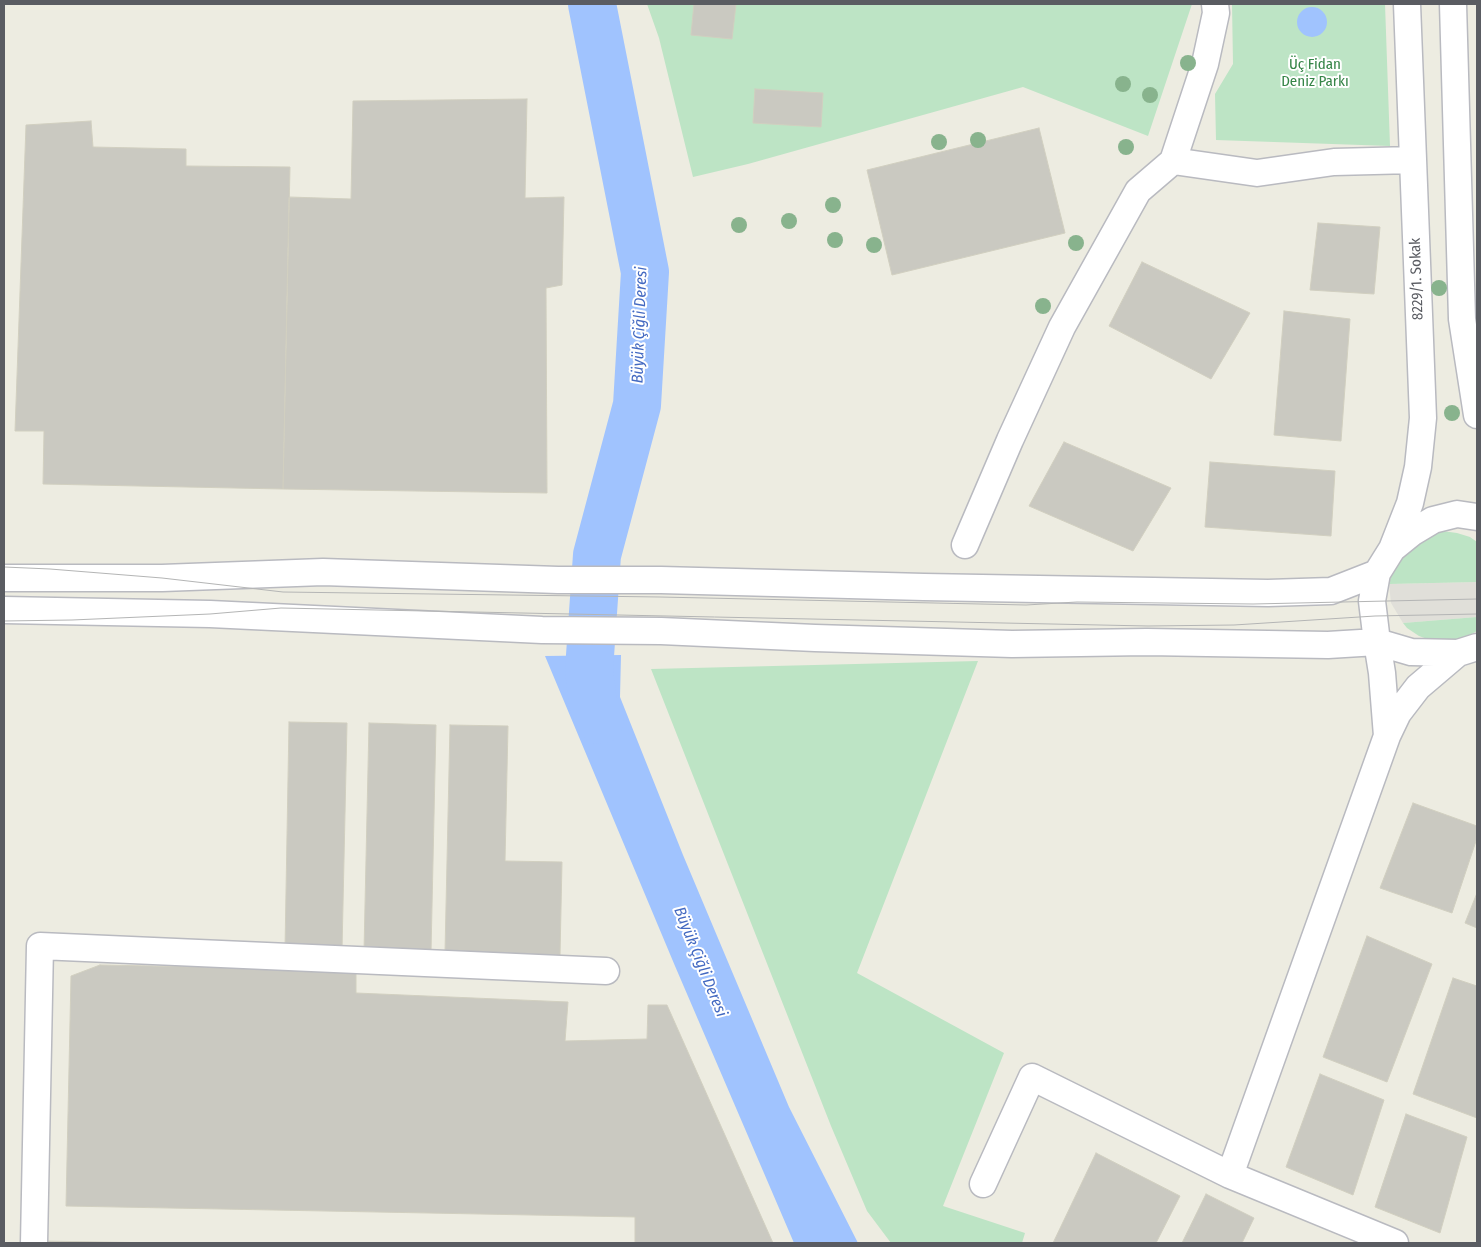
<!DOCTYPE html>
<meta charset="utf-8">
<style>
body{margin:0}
#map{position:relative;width:1481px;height:1247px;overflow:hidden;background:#edece1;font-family:"Fira Sans Condensed",sans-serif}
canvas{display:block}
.frame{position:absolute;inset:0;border:5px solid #5a5c62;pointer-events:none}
</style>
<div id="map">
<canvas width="1481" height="1247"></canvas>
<div class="frame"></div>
</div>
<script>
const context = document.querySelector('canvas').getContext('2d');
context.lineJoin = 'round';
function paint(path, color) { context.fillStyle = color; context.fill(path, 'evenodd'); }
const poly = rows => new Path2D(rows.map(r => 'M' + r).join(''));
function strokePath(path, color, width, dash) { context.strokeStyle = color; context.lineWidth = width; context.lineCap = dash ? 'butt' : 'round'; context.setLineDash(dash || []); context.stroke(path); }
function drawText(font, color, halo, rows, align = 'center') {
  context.font = font + ' "Fira Sans Condensed",sans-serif'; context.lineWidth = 4; context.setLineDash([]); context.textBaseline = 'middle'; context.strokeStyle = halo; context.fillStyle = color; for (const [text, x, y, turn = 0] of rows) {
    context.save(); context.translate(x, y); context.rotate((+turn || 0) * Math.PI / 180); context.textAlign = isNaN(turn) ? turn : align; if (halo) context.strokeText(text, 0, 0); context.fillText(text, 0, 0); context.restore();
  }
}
const industrial = poly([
 [1477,582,1477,617,1403,623,1391,603,1389,584]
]);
const green = poly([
 [647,4,1192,4,1148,136,1023,87,748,164,693,177,659,38],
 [1232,4,1385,4,1390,146,1216,140,1215,94,1233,64],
 [1442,531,1457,533,1470,537,1477,542,1477,582,1389,584,1395,561,1428,534],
 [1477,617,1477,631,1461,640,1433,641,1419,636,1407,628,1403,623],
 [978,661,857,973,1004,1053,943,1206,1025,1233,1022,1243,891,1243,867,1211,831,1126,651,669]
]);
const water = poly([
 '1297 22a15 15 0 1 1 30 0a15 15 0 1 1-30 0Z',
 [621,655,620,697,683,855,789,1107,858,1243,794,1243,675,966,545,656]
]);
const river = poly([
 [592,4,645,272,637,405,597,555,589,670,593,703,600,720]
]);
const building = poly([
 [694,4,736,4,732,39,691,35,694,4],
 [755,89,823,93,821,127,753,123,755,89],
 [527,99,525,198,564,197,562,285,546,288,547,493,283,489,289,197,351,199,353,101,527,99],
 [91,121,93,147,186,149,186,166,290,167,283,489,43,484,44,431,15,431,26,125,91,121],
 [1039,128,1065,233,892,275,867,170,1039,128],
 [1318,223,1380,227,1374,294,1310,290,1318,223],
 [1142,262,1250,313,1211,379,1109,326,1142,262],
 [1284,311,1350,319,1341,441,1274,435,1284,311],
 [1064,442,1171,488,1133,551,1029,506,1064,442],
 [1210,462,1335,471,1331,536,1205,527,1210,462],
 [289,722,347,723,342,950,285,949,289,722],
 [369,723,436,725,431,952,364,951,369,723],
 [450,725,508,726,505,861,562,862,560,955,445,952,450,725],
 [1413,803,1477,826,1477,838,1452,913,1380,888,1413,803],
 [1477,893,1477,928,1465,923,1477,893],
 [1367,936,1432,964,1387,1082,1323,1057,1367,936],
 [100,965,356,970,356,993,568,1002,565,1041,647,1039,648,1005,667,1005,773,1243,635,1243,635,1217,66,1206,71,976,100,965],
 [1453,978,1477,986,1477,1118,1413,1094,1453,978],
 [1320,1074,1384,1100,1353,1195,1286,1167,1320,1074],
 [1406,1114,1467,1137,1440,1233,1375,1207,1406,1114],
 [1096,1153,1180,1196,1156,1243,1053,1243,1096,1153],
 [1206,1194,1254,1218,1242,1243,1182,1243,1206,1194],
 [40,1241,162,1243,40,1243,40,1241]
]);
const minor = poly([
 [1215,4,1216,13,1205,64,1173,161,1257,173,1334,162,1413,160],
 [1453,4,1462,319,1477,415],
 [1477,517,1457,514,1433,520,1413,532,1392,549,1377,573,1372,601,1377,642,1411,652,1458,653,1477,647],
 [965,545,1010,440,1062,327,1138,191,1173,161],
 [1392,549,1410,503,1418,467,1423,418,1407,4],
 [4,578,162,578,323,572,558,580,661,580,924,587,1268,593,1331,591,1377,573],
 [4,610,210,614,542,630,661,631,815,638,1012,644,1147,642,1328,645,1377,642,1382,673,1387,736],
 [983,1184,1032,1077,1230,1175],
 [34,1243,40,946,606,971],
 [1395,1243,1230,1175,1387,736,1398,713,1418,687,1458,653]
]);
const tram = poly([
 [4,567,50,569,162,578,283,592,660,597,1026,605,1077,602,1253,604,1477,599],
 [4,621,72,620,210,614,281,608,1148,626,1234,625,1375,616,1477,614]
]);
const trees = [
 [1188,63],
 [1123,84],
 [1150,95],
 [978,140],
 [939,142],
 [1126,147],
 [833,205],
 [789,221],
 [739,225],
 [835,240],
 [1076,243],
 [874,245],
 [1439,288],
 [1043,306],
 [1452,413]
];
const parkNames = [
 ["Üç Fidan",1315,65],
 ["Deniz Parkı",1315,82]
];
const streetNames = [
 ["8229/1. Sokak",1417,279,-92]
];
const waterNames = [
 ["Büyük Çiğli Deresi",640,325,-88],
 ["Büyük Çiğli Deresi",700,962,68]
];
paint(industrial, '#e0dfd9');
paint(green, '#bde4c5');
paint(water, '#a0c3fe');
strokePath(river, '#a0c3fe', 48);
paint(building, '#cac9c1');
strokePath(building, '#d1cfc0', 1);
strokePath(minor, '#b9bac0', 29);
strokePath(minor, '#fff', 26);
strokePath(tram, '#b4b5b5', 1);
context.fillStyle = '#88b38d';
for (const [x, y] of trees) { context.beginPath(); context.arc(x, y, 8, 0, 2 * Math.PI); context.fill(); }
drawText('15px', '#368548', '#fff', parkNames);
drawText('15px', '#5a5c62', '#fff', streetNames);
drawText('italic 16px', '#4369c1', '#fff', waterNames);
</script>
